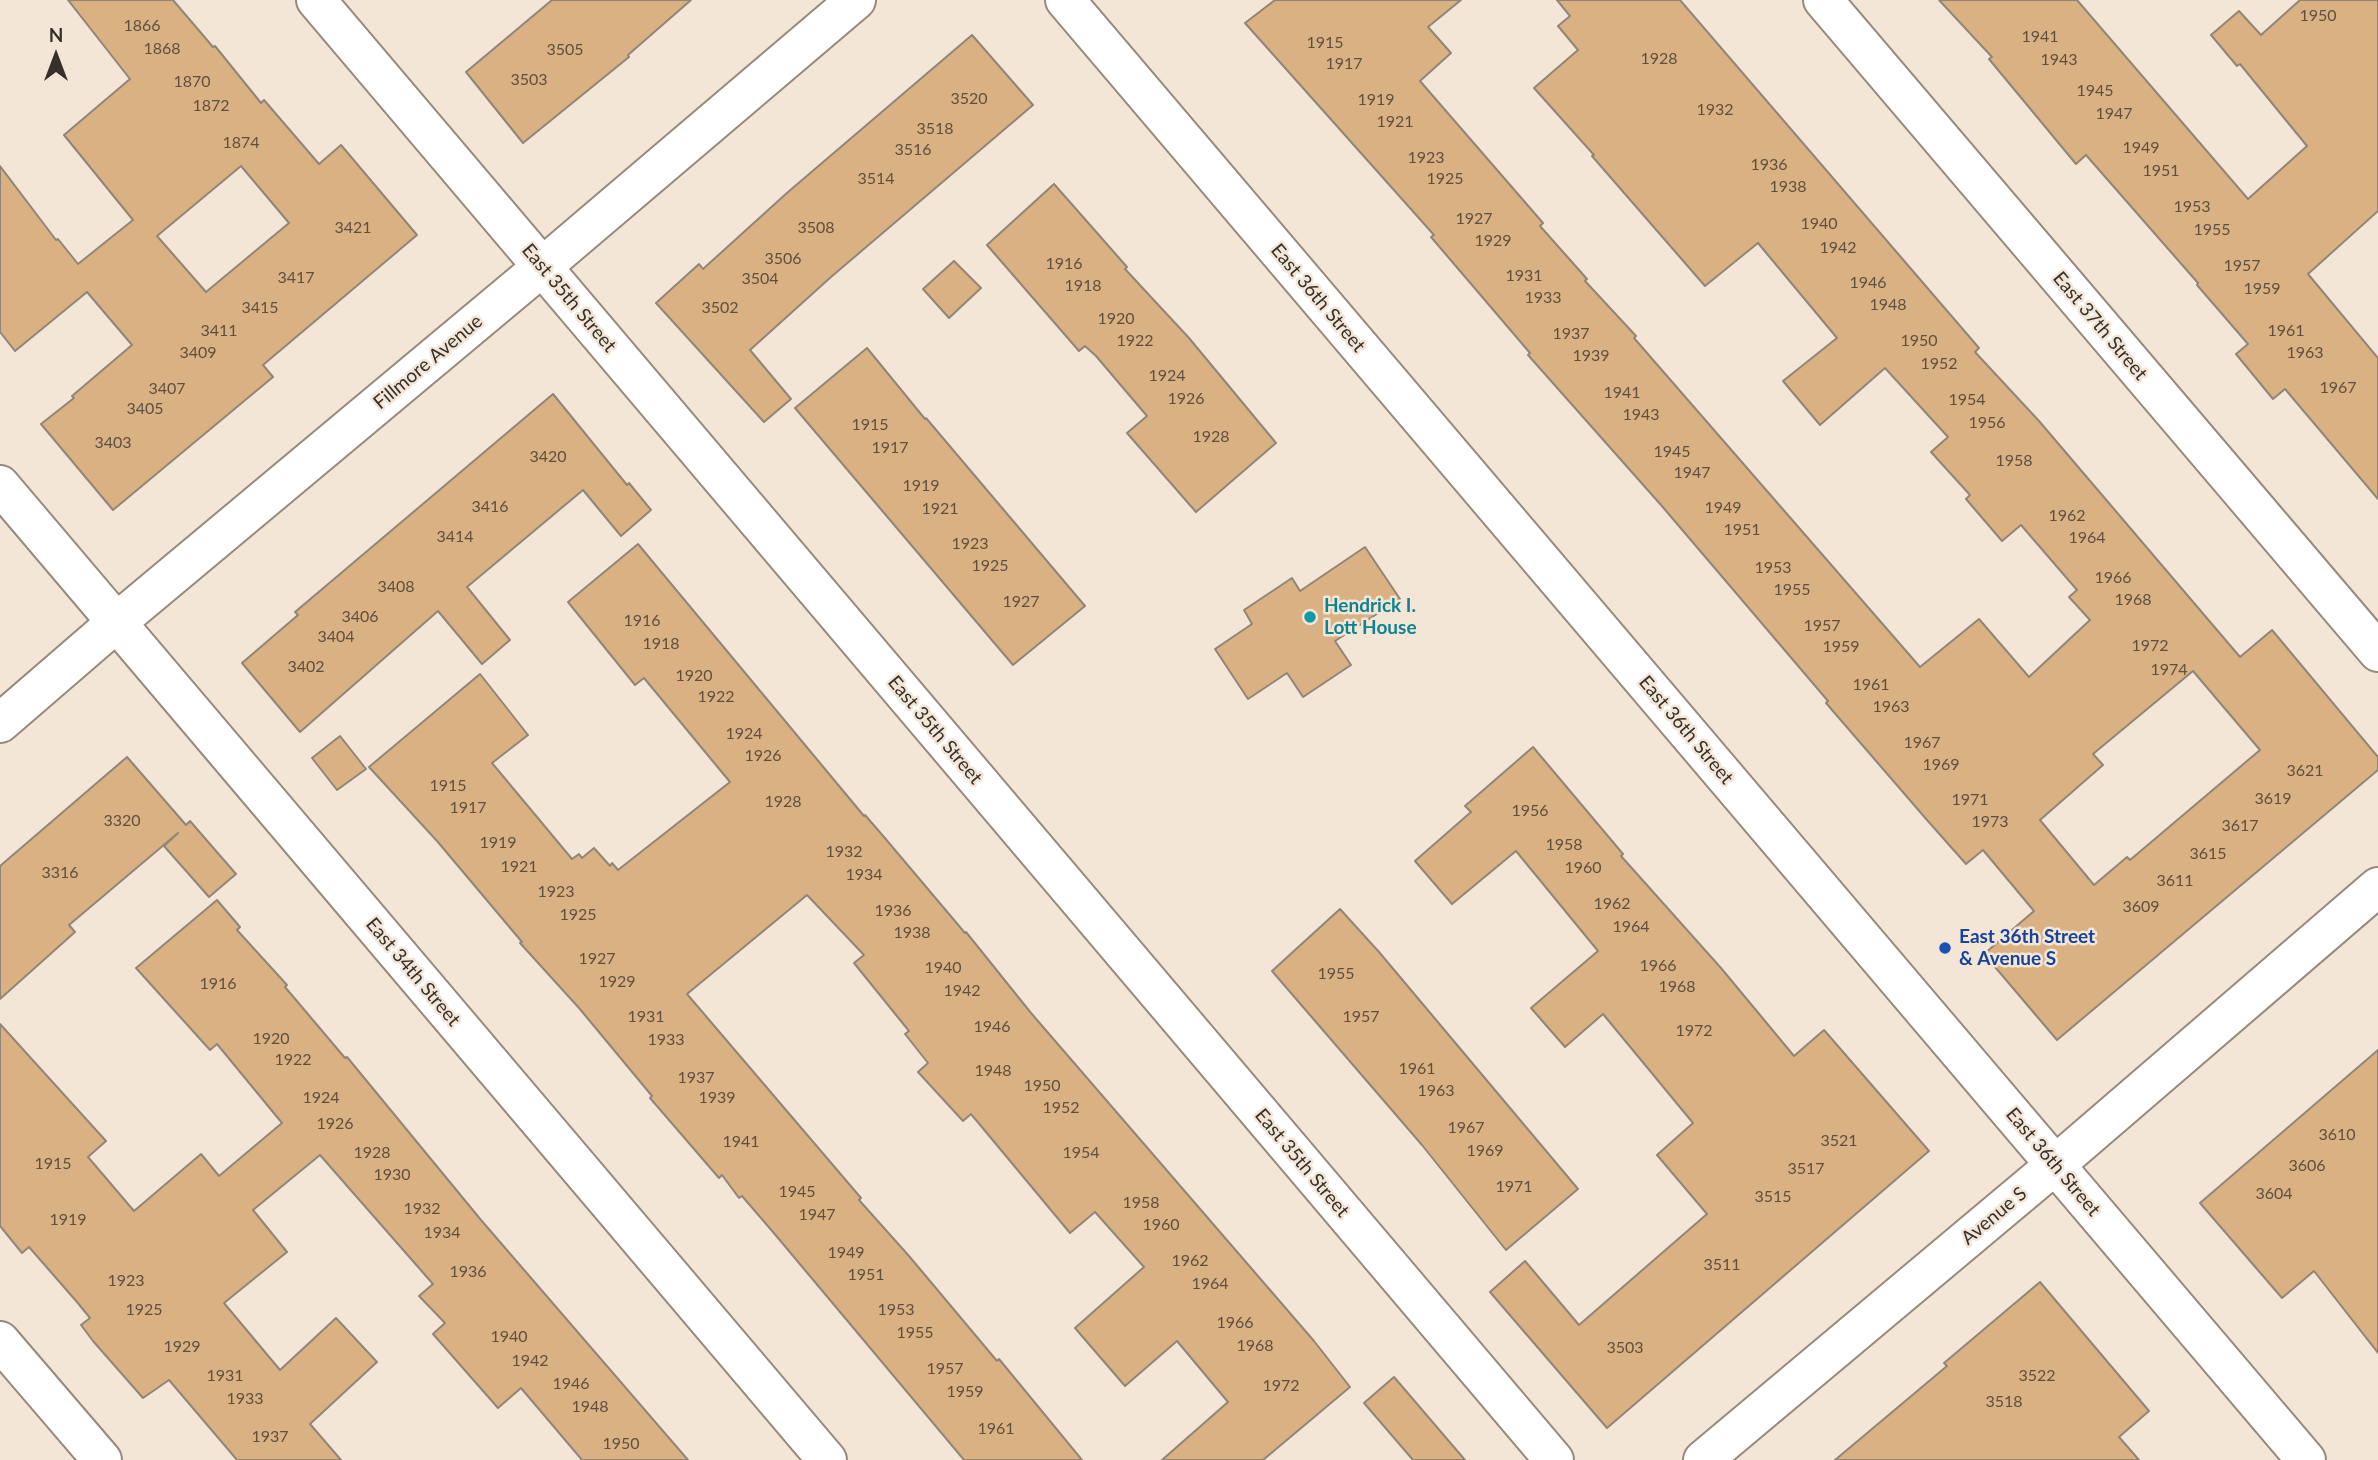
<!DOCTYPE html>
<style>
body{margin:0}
#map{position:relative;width:2378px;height:1460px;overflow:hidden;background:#f4e6d7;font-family:Lato,sans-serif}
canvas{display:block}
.north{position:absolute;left:21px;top:21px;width:70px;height:70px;-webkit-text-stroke:5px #f4e6d7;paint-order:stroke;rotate:0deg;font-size:19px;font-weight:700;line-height:28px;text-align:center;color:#35302a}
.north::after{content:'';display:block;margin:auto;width:24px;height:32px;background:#35302a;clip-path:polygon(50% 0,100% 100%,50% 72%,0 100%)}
</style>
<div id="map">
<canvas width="2378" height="1460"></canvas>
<div class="north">N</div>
</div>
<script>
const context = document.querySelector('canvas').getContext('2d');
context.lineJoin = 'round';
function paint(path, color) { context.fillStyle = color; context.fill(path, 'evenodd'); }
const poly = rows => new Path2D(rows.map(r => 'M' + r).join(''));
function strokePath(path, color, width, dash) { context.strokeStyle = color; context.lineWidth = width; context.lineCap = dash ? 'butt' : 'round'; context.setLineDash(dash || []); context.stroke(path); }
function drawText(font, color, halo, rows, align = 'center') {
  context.font = font + ' Lato,sans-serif'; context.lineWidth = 5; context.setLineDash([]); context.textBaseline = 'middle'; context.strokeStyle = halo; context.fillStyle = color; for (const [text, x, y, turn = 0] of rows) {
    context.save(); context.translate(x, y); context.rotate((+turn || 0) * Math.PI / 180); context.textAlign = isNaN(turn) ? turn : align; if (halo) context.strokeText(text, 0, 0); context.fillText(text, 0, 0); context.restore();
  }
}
const building = poly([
 [68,0,173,0,213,47,215,46,261,103,264,100,319,164,341,145,417,235,263,365,273,377,113,510,41,424,74,398,72,396,132,345,87,292,15,351,0,332,0,166,56,240,58,239,78,264,133,220,64,135,130,79,68,0],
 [241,166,289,223,206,292,157,236,241,166],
 [552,0,691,0,628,55,629,57,523,143,466,72,552,0],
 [1275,0,1461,0,1428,27,1451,53,1420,81,1543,223,1540,226,1587,279,1585,281,1636,336,1634,338,1920,667,1979,619,2029,677,2090,620,2069,597,2077,590,2021,525,2002,541,1966,499,1970,495,1931,452,1948,437,1885,368,1820,425,1783,381,1837,338,1758,243,1705,286,1592,156,1594,155,1534,88,1578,50,1558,26,1570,16,1557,0,1680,0,1979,348,1975,352,2039,421,2240,657,2272,630,2378,757,2378,770,2057,1040,1984,954,2034,911,1983,850,1966,864,1927,820,1826,703,1828,701,1661,505,1528,355,1530,353,1431,237,1434,235,1245,23,1275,0],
 [2193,671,2260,750,2130,860,2127,857,2094,885,2040,820,2103,765,2093,754,2193,671],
 [1939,0,2077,0,2248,199,2307,146,2240,64,2237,66,2211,35,2239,11,2261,35,2300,0,2378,0,2378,211,2308,274,2378,358,2378,499,2285,389,2273,399,2236,354,2248,344,2197,285,2198,283,2086,155,2076,164,1989,59,1992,57,1939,0],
 [972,35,1033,105,831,277,750,350,791,399,764,422,656,303,699,264,703,269,788,192,972,35],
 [1054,184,1127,267,1125,269,1189,338,1276,443,1196,512,1127,433,1147,416,1096,356,1085,346,1079,351,987,245,1054,184],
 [954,261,981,288,949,318,923,289,954,261],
 [867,348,925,419,926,418,1085,606,1013,665,795,408,867,348],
 [553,394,627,485,629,483,651,510,621,536,583,490,467,587,510,640,482,664,438,611,300,732,242,663,298,615,295,612,553,394],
 [638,544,864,816,865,815,884,837,965,933,966,932,1031,1013,1314,1341,1350,1387,1263,1460,1162,1460,1228,1402,1177,1341,1125,1386,1075,1328,1144,1267,1095,1212,1070,1233,971,1114,963,1121,918,1072,928,1063,905,1034,909,1031,854,963,864,955,807,895,687,994,861,1198,859,1200,909,1256,997,1361,999,1359,1082,1460,964,1460,773,1232,742,1196,739,1198,722,1175,719,1178,669,1120,650,1098,652,1096,579,1008,520,943,522,942,437,841,369,767,480,674,528,735,492,763,572,859,579,854,582,858,594,848,610,866,612,863,618,870,730,782,644,678,635,685,568,602,638,544],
 [1365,547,1400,599,1335,641,1351,665,1303,697,1287,673,1248,699,1215,649,1252,624,1244,610,1292,578,1300,591,1365,547],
 [340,736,366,769,337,790,312,758,340,736],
 [1533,747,1623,854,1621,856,1721,968,1794,1056,1824,1030,1929,1151,1607,1428,1490,1292,1525,1261,1579,1325,1707,1214,1657,1155,1693,1123,1603,1014,1565,1047,1531,1008,1598,951,1516,851,1452,904,1415,861,1471,812,1465,806,1533,747],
 [127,757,186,825,190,821,236,874,209,897,164,846,178,833,69,925,75,932,0,999,0,866,127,757],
 [217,900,240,927,237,930,287,985,285,987,345,1058,347,1057,481,1220,688,1460,582,1460,521,1388,498,1408,433,1334,445,1323,419,1296,433,1284,320,1155,253,1210,287,1252,224,1303,280,1370,336,1318,377,1362,310,1424,341,1460,237,1460,169,1380,143,1398,93,1341,81,1325,90,1318,77,1302,29,1247,22,1253,0,1226,0,1024,106,1141,88,1157,134,1211,201,1154,219,1176,282,1123,217,1044,210,1050,136,968,217,900],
 [1340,909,1379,952,1578,1189,1506,1250,1422,1145,1272,971,1340,909],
 [2378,1050,2378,1353,2314,1271,2282,1298,2200,1203,2378,1050],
 [2040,1282,2149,1411,2119,1437,2139,1460,1835,1460,1947,1366,1944,1363,2040,1282],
 [1394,1377,1465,1460,1413,1460,1364,1403,1394,1377]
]);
const street = poly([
 [316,0,1554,1460],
 [1065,0,2306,1460],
 [1823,0,2378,652],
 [0,485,827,1460],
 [0,723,117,622,542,267,856,0],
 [0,1341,102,1460],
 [1703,1460,2055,1165,2378,887]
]);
const markers = [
 [1310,617,7,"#0f9aa8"],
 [1945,948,7,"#1a4fb4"]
];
const numberNames = [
 ["1950",2318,16],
 ["1866",142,26],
 ["1941",2040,37],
 ["1915",1325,43],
 ["1868",162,49],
 ["3505",565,50],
 ["1928",1659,59],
 ["1943",2059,60],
 ["1917",1344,64],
 ["3503",529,80],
 ["1870",192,82],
 ["1945",2095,91],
 ["3520",969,99],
 ["1919",1376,100],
 ["1872",211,106],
 ["1932",1715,110],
 ["1947",2114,114],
 ["1921",1395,122],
 ["3518",935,129],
 ["1874",241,143],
 ["1949",2141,148],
 ["3516",913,150],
 ["1923",1426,158],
 ["1936",1769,165],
 ["1951",2161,171],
 ["3514",876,179],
 ["1925",1445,179],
 ["1938",1788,187],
 ["1953",2192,207],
 ["1927",1474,219],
 ["1940",1819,224],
 ["3421",353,228],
 ["3508",816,228],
 ["1955",2212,230],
 ["1929",1493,241],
 ["1942",1838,248],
 ["3506",783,259],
 ["1916",1064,264],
 ["1957",2242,266],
 ["1931",1524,276],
 ["3417",296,278],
 ["3504",760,279],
 ["1946",1868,283],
 ["1918",1083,286],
 ["1959",2262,289],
 ["1933",1543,298],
 ["1948",1888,305],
 ["3415",260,308],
 ["3502",720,308],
 ["1920",1116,319],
 ["3411",219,331],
 ["1961",2286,331],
 ["1937",1571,334],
 ["1922",1135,341],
 ["1950",1919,341],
 ["3409",198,353],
 ["1963",2305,353],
 ["1939",1591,356],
 ["1952",1939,364],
 ["1924",1167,376],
 ["1967",2338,388],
 ["3407",167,389],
 ["1941",1622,393],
 ["1926",1186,399],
 ["1954",1967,400],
 ["3405",145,409],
 ["1943",1641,415],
 ["1956",1987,423],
 ["1915",870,425],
 ["1928",1211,437],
 ["3403",113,443],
 ["1917",890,448],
 ["1945",1672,452],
 ["3420",548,457],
 ["1958",2014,461],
 ["1947",1692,473],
 ["1919",921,486],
 ["3416",490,507],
 ["1949",1723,508],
 ["1921",940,509],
 ["1962",2067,516],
 ["1951",1742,530],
 ["3414",455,537],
 ["1964",2087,538],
 ["1923",970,544],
 ["1925",990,566],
 ["1953",1773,568],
 ["1966",2113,578],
 ["3408",396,587],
 ["1955",1792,590],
 ["1968",2133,600],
 ["1927",1021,602],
 ["3406",360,617],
 ["1916",642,621],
 ["1957",1822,626],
 ["3404",336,637],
 ["1918",661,644],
 ["1972",2150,646],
 ["1959",1841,647],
 ["3402",306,667],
 ["1974",2169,670],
 ["1920",694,676],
 ["1961",1871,685],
 ["1922",716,697],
 ["1963",1891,707],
 ["1924",744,734],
 ["1967",1922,743],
 ["1926",763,756],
 ["1969",1941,765],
 ["3621",2305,771],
 ["1915",448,786],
 ["3619",2273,799],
 ["1971",1970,800],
 ["1928",783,802],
 ["1917",468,808],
 ["1956",1530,811],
 ["3320",122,821],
 ["1973",1990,822],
 ["3617",2240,826],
 ["1919",498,843],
 ["1958",1564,845],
 ["1932",844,852],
 ["3615",2208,854],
 ["1921",519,867],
 ["1960",1583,868],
 ["3316",60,873],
 ["1934",864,875],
 ["3611",2175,881],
 ["1923",556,892],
 ["1962",1612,904],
 ["3609",2141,907],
 ["1936",893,911],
 ["1925",578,915],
 ["1964",1631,927],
 ["1938",912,933],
 ["1927",597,959],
 ["1966",1658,966],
 ["1940",943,968],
 ["1955",1336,974],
 ["1929",617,982],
 ["1916",218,984],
 ["1968",1677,987],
 ["1942",962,991],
 ["1931",646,1017],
 ["1957",1361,1017],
 ["1946",992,1027],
 ["1972",1694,1031],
 ["1920",271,1039],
 ["1933",666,1040],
 ["1922",293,1060],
 ["1961",1417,1069],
 ["1948",993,1071],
 ["1937",696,1078],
 ["1950",1042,1086],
 ["1963",1436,1091],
 ["1924",321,1098],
 ["1939",717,1098],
 ["1952",1061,1108],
 ["1926",335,1124],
 ["1967",1466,1128],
 ["3610",2337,1135],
 ["3521",1839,1141],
 ["1941",741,1142],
 ["1969",1485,1151],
 ["1928",372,1153],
 ["1954",1081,1153],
 ["1915",53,1164],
 ["3606",2307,1166],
 ["3517",1806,1169],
 ["1930",392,1175],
 ["1971",1514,1187],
 ["1945",797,1192],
 ["3604",2274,1194],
 ["3515",1773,1197],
 ["1958",1141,1203],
 ["1932",422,1209],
 ["1947",817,1215],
 ["1919",68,1220],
 ["1960",1161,1225],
 ["1934",442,1233],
 ["1949",846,1253],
 ["1962",1190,1261],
 ["3511",1722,1265],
 ["1936",468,1272],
 ["1951",866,1275],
 ["1923",126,1281],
 ["1964",1210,1284],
 ["1925",144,1310],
 ["1953",896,1310],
 ["1966",1235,1323],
 ["1955",915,1333],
 ["1940",509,1337],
 ["1968",1255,1346],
 ["1929",182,1347],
 ["3503",1625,1348],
 ["1942",530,1361],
 ["1957",945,1369],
 ["1931",225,1376],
 ["3522",2037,1376],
 ["1946",571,1384],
 ["1972",1281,1386],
 ["1959",965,1392],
 ["1933",245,1399],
 ["3518",2004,1402],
 ["1948",590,1407],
 ["1961",996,1429],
 ["1937",270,1437],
 ["1950",621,1444]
];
const streetNames = [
 ["East 35th Street",569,298,50],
 ["East 36th Street",1318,298,50],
 ["East 37th Street",2100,326,50],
 ["Fillmore Avenue",428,362,-40],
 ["East 35th Street",935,730,50],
 ["East 36th Street",1686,730,50],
 ["East 34th Street",413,972,50],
 ["East 36th Street",2053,1162,50],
 ["East 35th Street",1302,1163,50],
 ["Avenue S",1994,1216,-40]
];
const cultureNames = [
 ["Hendrick I.",1324,606],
 ["Lott House",1324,628]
];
const transitNames = [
 ["East 36th Street",1959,937],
 ["& Avenue S",1959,959]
];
paint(building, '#d9b182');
strokePath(building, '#918578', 2);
strokePath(street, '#968a7c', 42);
strokePath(street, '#fff', 38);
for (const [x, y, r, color] of markers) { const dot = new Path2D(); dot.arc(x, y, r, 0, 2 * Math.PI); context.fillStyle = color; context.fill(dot); strokePath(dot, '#f4e6d7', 2.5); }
drawText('16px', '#5e5040', null, numberNames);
drawText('19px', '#35302a', '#f4e6d7', streetNames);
drawText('bold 19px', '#0d838f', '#f4e6d7', cultureNames, 'left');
drawText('bold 19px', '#164399', '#f4e6d7', transitNames, 'left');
</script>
